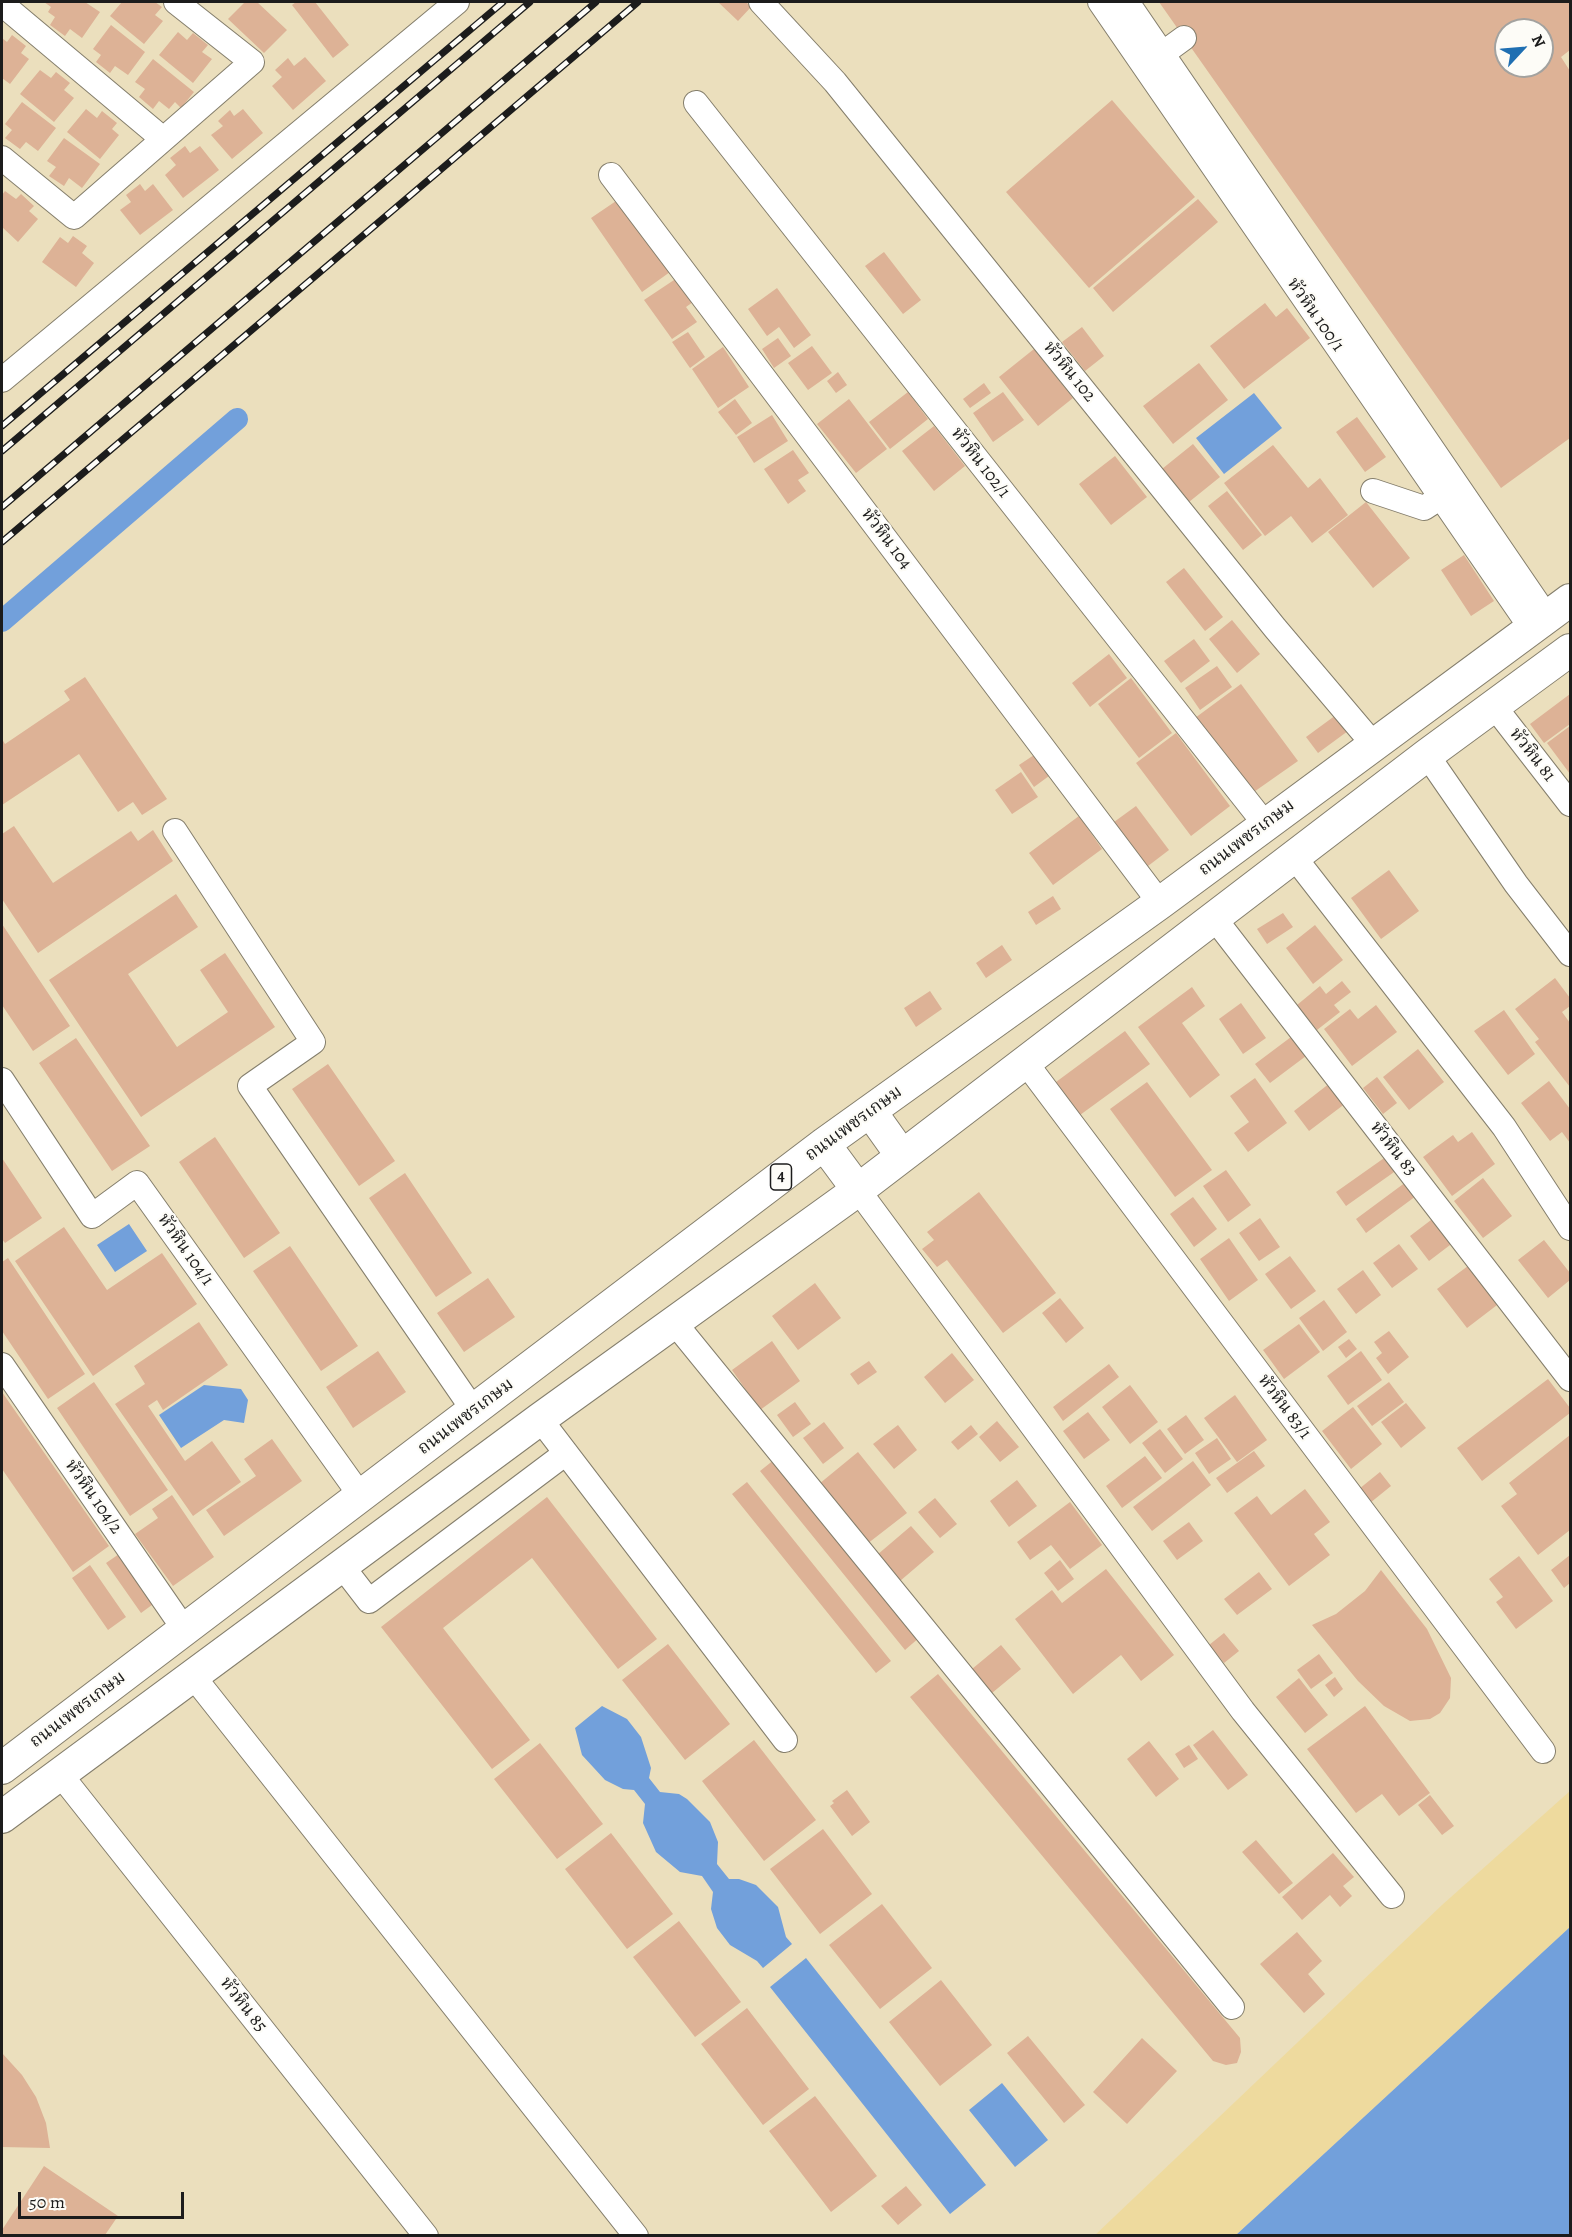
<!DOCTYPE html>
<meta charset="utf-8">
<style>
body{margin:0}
#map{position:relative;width:1572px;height:2237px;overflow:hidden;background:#ebdfbd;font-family:Alegreya,serif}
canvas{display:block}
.frame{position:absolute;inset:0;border:3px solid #1c1c1c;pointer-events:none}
.north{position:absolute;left:1494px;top:18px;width:60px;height:60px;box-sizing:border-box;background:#fdfcf7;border:2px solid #a3a29f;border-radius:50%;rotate:64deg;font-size:16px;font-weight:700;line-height:24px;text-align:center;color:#1c1c1c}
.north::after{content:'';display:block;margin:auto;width:21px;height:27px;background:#1f6fb2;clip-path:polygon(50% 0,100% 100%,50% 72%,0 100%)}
.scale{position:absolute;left:18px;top:2192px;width:166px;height:27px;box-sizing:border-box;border:3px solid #1c1c1c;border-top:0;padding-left:8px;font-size:18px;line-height:21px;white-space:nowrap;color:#1c1c1c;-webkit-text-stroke:4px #fdfcf7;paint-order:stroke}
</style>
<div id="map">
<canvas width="1572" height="2237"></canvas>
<div class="frame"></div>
<div class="north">N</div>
<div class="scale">50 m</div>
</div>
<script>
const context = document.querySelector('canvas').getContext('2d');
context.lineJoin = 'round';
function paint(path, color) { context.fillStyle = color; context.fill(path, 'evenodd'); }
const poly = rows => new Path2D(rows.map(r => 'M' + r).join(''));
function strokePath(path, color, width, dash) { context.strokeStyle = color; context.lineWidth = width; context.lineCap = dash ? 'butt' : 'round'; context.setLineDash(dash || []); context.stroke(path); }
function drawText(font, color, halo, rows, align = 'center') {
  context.font = font + ' Alegreya,"Noto Serif Thai",serif'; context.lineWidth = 4.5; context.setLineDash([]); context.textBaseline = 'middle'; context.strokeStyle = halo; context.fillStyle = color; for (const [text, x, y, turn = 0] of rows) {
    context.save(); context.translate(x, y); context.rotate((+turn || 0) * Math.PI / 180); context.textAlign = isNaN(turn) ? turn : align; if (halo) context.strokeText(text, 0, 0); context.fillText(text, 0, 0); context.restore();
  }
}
const sand = poly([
 [1570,1791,1570,1927,1236,2235,1094,2236,1442,1905]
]);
const water = poly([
 [1254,393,1282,428,1224,474,1196,438],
 [129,1224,147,1251,115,1272,97,1245],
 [204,1385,241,1389,248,1400,244,1423,224,1420,181,1448,159,1415],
 [602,1706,627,1719,641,1737,651,1768,649,1778,660,1792,679,1794,687,1799,710,1822,718,1842,717,1864,729,1879,739,1879,756,1885,778,1907,786,1937,792,1944,763,1968,757,1961,730,1945,717,1928,711,1909,713,1892,702,1876,680,1872,656,1852,643,1823,645,1804,634,1790,623,1789,605,1780,582,1755,575,1728],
 [1570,1927,1570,2235,1236,2235],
 [806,1958,986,2185,950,2214,770,1987],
 [1002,2083,1048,2140,1015,2167,969,2110]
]);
const canal = poly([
 [2,621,237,419]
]);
const building = poly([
 [44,2,85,2,100,12,82,38,70,29,65,36,50,25,55,17,48,12,51,7],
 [122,2,155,2,162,7,155,15,163,21,144,44,110,16],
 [245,2,257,2,287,30,264,53,228,19],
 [296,2,315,2,349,45,333,58,292,5],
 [718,2,746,2,751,7,738,21],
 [1159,2,1570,2,1570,50,1561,57,1570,71,1570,438,1501,488],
 [1506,30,1542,30,1542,66,1506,66],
 [111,25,145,52,128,75,115,66,110,73,96,62,101,55,93,49],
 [178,32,187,40,193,33,208,45,202,52,212,59,193,83,159,55],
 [12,35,26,46,21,53,29,59,10,84,2,78,2,38,7,42],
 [305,57,326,81,293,110,272,86,282,77,275,70,288,58,294,66],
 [153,59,194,92,181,108,175,102,169,109,159,101,153,109,139,97,145,89,135,82],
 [40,70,51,78,56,72,70,83,64,90,74,98,54,122,20,94],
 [1112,100,1195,197,1089,288,1006,192],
 [22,102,56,128,38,151,26,142,20,149,5,138,12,130,5,124],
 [86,109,97,118,102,111,117,123,112,129,119,135,100,159,67,132],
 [243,109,263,133,232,159,211,135,223,126,218,121,230,110,234,116],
 [64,138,100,164,82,188,69,178,64,186,49,176,56,167,47,161],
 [185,146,190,153,200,146,219,170,183,198,165,175,176,165,170,158],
 [140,184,145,191,153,184,173,210,140,235,120,210,131,202,126,195],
 [5,191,16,199,21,194,34,206,29,211,38,219,18,242,2,227,2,195],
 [619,199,670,272,642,292,591,218],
 [1198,199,1218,222,1113,312,1093,288],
 [73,236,87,246,82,253,94,263,76,287,42,262,60,237,68,243],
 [884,252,921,300,903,314,865,266],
 [677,278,693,302,686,307,697,322,672,339,644,300],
 [777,288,811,335,794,348,779,327,767,336,748,309],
 [1265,303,1276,317,1287,308,1310,338,1244,389,1210,346],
 [1082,327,1104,356,1085,371,1062,342],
 [688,332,705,357,690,368,672,342],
 [778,338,791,356,774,368,762,349],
 [812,346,832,373,808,390,788,363],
 [723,347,749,387,718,408,692,369],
 [1034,349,1073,398,1038,426,999,377],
 [1199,363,1228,400,1173,444,1143,406],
 [838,372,847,385,836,393,827,381],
 [984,383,991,393,970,408,963,399],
 [908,392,928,419,890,449,869,422],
 [1003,392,1024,420,993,442,973,413],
 [735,399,752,423,736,435,718,412],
 [849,399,887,449,856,473,817,424],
 [772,415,788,441,754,463,737,437],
 [1357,417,1386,457,1365,472,1336,432],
 [934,426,965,466,934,491,902,451],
 [1193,444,1220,477,1189,502,1162,469],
 [1273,445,1308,488,1320,478,1348,515,1312,543,1291,516,1265,536,1224,483],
 [793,450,809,473,798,480,806,491,788,504,764,469],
 [1115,456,1147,497,1111,525,1079,484],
 [1227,491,1262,535,1243,550,1208,506],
 [1366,502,1410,558,1373,588,1328,532],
 [1464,555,1494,601,1471,616,1441,570],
 [1184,568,1223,617,1205,631,1166,582],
 [1232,620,1260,654,1237,673,1209,639],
 [1194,639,1210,661,1181,683,1164,661],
 [1109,654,1127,678,1090,707,1072,683],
 [1217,666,1232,687,1200,710,1185,688],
 [85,677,167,799,142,815,133,802,118,812,79,754,2,805,2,739,5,744,70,700,64,691],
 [1131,678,1172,733,1139,758,1098,704],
 [1241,684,1298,761,1251,794,1195,718],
 [1570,694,1570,724,1544,743,1530,724],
 [1336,715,1348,731,1318,753,1306,737],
 [1570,726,1570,774,1547,743],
 [1176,733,1230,806,1191,836,1136,763],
 [1034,755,1049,776,1034,787,1019,765],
 [1021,772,1038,797,1012,814,995,790],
 [1136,806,1169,850,1148,866,1114,822],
 [1079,816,1102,849,1053,885,1029,853],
 [14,826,53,883,131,831,138,841,153,830,173,861,38,953,2,899,2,834],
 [1389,870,1419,911,1381,939,1351,898],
 [176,894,198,927,128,974,177,1047,228,1012,200,970,225,953,275,1027,141,1117,49,980],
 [1053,896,1061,909,1036,925,1028,912],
 [1283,913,1293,927,1267,944,1257,929],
 [2,924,70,1026,33,1051,2,1005],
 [1315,925,1343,960,1313,984,1286,948],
 [1002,945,1012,960,986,978,976,963],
 [1555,978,1570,998,1570,1006,1562,1012,1570,1023,1570,1087,1535,1042,1539,1039,1515,1009],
 [1342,981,1351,992,1334,1005,1340,1012,1317,1030,1297,1005,1320,986,1326,994],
 [1192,987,1205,1006,1182,1023,1220,1075,1190,1098,1138,1027],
 [930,991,942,1009,916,1027,904,1008],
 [1241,1003,1266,1038,1243,1054,1219,1019],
 [1376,1005,1397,1032,1352,1066,1324,1029,1350,1009,1358,1019],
 [1504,1010,1535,1054,1508,1075,1474,1031],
 [1125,1031,1150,1064,1080,1115,1056,1082],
 [1291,1037,1306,1056,1270,1083,1255,1064],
 [76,1038,150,1146,112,1171,39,1063],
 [1418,1049,1444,1082,1409,1110,1383,1077],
 [328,1064,395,1161,359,1186,292,1089],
 [1377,1077,1397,1103,1383,1114,1363,1088],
 [1255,1078,1287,1123,1248,1152,1234,1133,1249,1122,1230,1096],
 [1549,1081,1570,1109,1570,1143,1562,1132,1550,1141,1521,1103],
 [1147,1082,1212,1170,1175,1197,1110,1109],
 [1330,1083,1346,1103,1309,1131,1294,1111],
 [1472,1132,1495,1164,1452,1196,1423,1157,1453,1135,1458,1142],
 [215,1137,280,1233,244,1258,179,1162],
 [1387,1156,1397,1170,1346,1206,1336,1192],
 [2,1158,42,1218,5,1243,2,1239],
 [1226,1170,1251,1205,1228,1222,1203,1186],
 [405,1173,472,1273,436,1297,369,1198],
 [1483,1178,1512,1216,1483,1238,1454,1201],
 [1406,1182,1416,1196,1366,1233,1356,1219],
 [979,1192,1056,1293,1003,1333,947,1260,937,1267,922,1249,934,1240,927,1232],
 [1193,1197,1217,1229,1194,1247,1170,1214],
 [1435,1217,1454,1242,1429,1261,1410,1236],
 [1260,1218,1280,1247,1259,1261,1239,1233],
 [64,1227,107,1290,162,1253,197,1304,93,1376,15,1261],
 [1229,1238,1258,1280,1229,1301,1200,1259],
 [1544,1240,1570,1273,1570,1280,1548,1298,1518,1260],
 [1399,1244,1418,1269,1392,1288,1373,1263],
 [290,1246,358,1346,321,1371,253,1271],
 [1290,1256,1316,1291,1291,1309,1265,1274],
 [8,1258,85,1374,48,1399,2,1331,2,1262],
 [1472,1263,1501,1302,1467,1328,1437,1289],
 [1363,1270,1381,1295,1356,1314,1337,1289],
 [488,1278,515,1317,464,1352,437,1313],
 [815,1283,841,1318,798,1350,772,1316],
 [1060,1298,1084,1328,1066,1343,1042,1313],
 [1324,1300,1347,1332,1323,1351,1299,1318],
 [199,1322,228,1365,163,1410,157,1400,148,1406,185,1461,212,1441,241,1482,193,1516,115,1404,145,1384,134,1366],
 [1299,1324,1320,1352,1284,1379,1263,1350],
 [1389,1331,1409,1357,1388,1374,1376,1358,1382,1353,1374,1342],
 [1349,1339,1357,1349,1346,1358,1338,1347],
 [772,1341,800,1381,760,1410,732,1370],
 [378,1351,406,1392,353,1428,326,1387],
 [1361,1351,1382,1380,1348,1405,1327,1376],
 [952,1353,974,1380,945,1403,924,1377],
 [869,1361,877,1372,858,1385,850,1374],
 [1109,1364,1119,1377,1063,1421,1053,1407],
 [1548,1379,1570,1408,1570,1413,1482,1481,1457,1448],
 [94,1382,168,1490,130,1516,57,1408],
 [1389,1382,1404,1402,1372,1426,1357,1406],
 [1130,1385,1158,1422,1130,1444,1102,1407],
 [2,1392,109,1546,73,1572,2,1469],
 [1235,1395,1267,1440,1237,1462,1204,1418],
 [795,1402,811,1424,793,1437,777,1415],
 [1406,1403,1426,1428,1401,1448,1381,1422],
 [1353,1407,1382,1444,1351,1469,1322,1431],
 [1088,1412,1110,1440,1084,1459,1063,1431],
 [1186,1415,1204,1440,1185,1454,1167,1429],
 [997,1421,1019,1447,1000,1462,979,1437],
 [824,1422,844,1448,823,1464,803,1438],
 [898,1425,917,1450,894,1469,873,1444],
 [971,1425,978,1434,958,1450,951,1442],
 [1160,1429,1183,1459,1165,1473,1142,1443],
 [1570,1435,1570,1530,1538,1555,1501,1506,1517,1494,1509,1483],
 [1217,1438,1231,1459,1209,1474,1195,1453],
 [272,1439,302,1481,224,1536,206,1510,256,1476,244,1459],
 [1254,1451,1265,1466,1227,1493,1216,1478],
 [858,1452,907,1513,867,1544,819,1484],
 [1145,1456,1162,1478,1122,1508,1106,1486],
 [775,1459,920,1637,905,1650,760,1471],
 [1193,1461,1211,1485,1152,1531,1133,1507],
 [1380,1472,1391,1486,1370,1503,1359,1489],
 [1017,1480,1037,1506,1009,1527,990,1501],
 [747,1482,891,1661,876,1673,732,1494],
 [1305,1489,1330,1522,1314,1534,1330,1555,1289,1586,1234,1513,1257,1496,1271,1515],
 [172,1495,214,1557,173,1586,135,1534,158,1518,152,1509],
 [547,1497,657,1639,618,1669,532,1558,443,1628,530,1740,492,1769,381,1627],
 [935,1498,957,1524,940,1538,918,1512],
 [1070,1502,1102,1545,1070,1569,1051,1545,1030,1560,1017,1542],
 [1189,1522,1203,1541,1177,1560,1163,1541],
 [911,1526,934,1552,900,1581,877,1555],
 [122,1552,156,1602,141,1613,106,1563],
 [1570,1555,1570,1583,1564,1588,1551,1570],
 [1519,1556,1553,1601,1516,1629,1496,1602,1503,1597,1489,1579],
 [1060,1560,1074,1579,1058,1591,1044,1573],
 [90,1565,126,1617,108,1630,72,1578],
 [1106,1569,1174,1655,1141,1681,1121,1655,1073,1694,1015,1619,1052,1590,1062,1603],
 [1381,1570,1427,1629,1451,1678,1450,1698,1440,1713,1430,1719,1410,1721,1384,1706,1358,1681,1312,1625,1336,1614,1365,1591],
 [1259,1572,1272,1589,1237,1615,1224,1599],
 [1224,1633,1239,1651,1224,1663,1209,1645],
 [668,1644,730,1724,685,1760,622,1680],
 [1001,1645,1021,1669,992,1693,972,1669],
 [1319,1654,1333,1673,1311,1689,1297,1670],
 [938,1674,1240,2038,1241,2052,1237,2063,1226,2065,1213,2061,910,1697],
 [1335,1677,1343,1689,1334,1697,1325,1685],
 [1299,1678,1328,1715,1305,1733,1276,1697],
 [1365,1706,1430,1793,1399,1816,1382,1794,1356,1813,1307,1749],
 [1213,1730,1248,1775,1228,1790,1193,1745],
 [754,1740,816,1820,764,1861,702,1781],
 [1149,1741,1179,1779,1156,1797,1127,1759],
 [540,1743,603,1824,557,1859,494,1779],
 [1189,1745,1198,1759,1184,1768,1175,1754],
 [847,1790,870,1822,852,1836,830,1806,834,1803,832,1801],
 [1430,1795,1454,1826,1442,1835,1418,1805],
 [823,1829,872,1894,820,1934,770,1869],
 [611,1833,673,1914,627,1949,565,1869],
 [1256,1840,1293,1883,1279,1894,1242,1852],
 [1333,1853,1354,1877,1343,1886,1352,1896,1340,1907,1330,1895,1302,1920,1282,1897],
 [882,1904,932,1968,880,2009,829,1945],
 [679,1921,741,2002,695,2037,633,1957],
 [1297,1932,1322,1961,1308,1974,1325,1994,1304,2013,1260,1964],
 [941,1980,992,2045,940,2086,889,2022],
 [747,2008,809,2089,763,2125,701,2044],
 [1028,2036,1085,2105,1064,2123,1007,2053],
 [1142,2038,1177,2071,1127,2124,1093,2092],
 [2,2053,22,2075,36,2097,46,2123,50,2148,2,2147],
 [815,2096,877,2176,831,2212,769,2131],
 [44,2166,118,2216,105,2235,2,2235,2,2230],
 [906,2186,922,2205,898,2225,881,2206]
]);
const minor = poly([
 [761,2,835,82,1275,628,1374,745],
 [1100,2,1531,628],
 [1127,2,1547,617],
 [2,4,163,139],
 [1151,62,1184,38],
 [696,103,1265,824],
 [2,158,74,217,252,62,176,2],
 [611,175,1160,903],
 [2,380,457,2],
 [1373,491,1424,508,1441,497],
 [1494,706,1570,804],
 [1427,755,1516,884,1570,954],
 [175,831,313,1042,250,1086,474,1411],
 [1295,858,1504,1127,1570,1228],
 [1215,919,1570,1379],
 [1026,1063,1543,1751],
 [2,1080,92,1216,137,1183,360,1495],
 [858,1190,1243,1711,1392,1896],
 [674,1322,1232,2007],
 [2,1365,184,1629],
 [540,1419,785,1740],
 [342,1566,369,1601,566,1453],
 [193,1676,636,2236],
 [60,1774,426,2236]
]);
const major = poly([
 [870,1111,902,1156],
 [824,1144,858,1190],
 [2,1768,824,1144,1160,903,1570,600],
 [2,1817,540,1419,858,1190,1427,755,1570,650]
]);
const rail = poly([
 [2,426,503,2],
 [2,451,530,2],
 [2,507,596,2],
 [2,542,638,2]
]);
const shields = [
 [781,1177,21]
];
const shieldNames = [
 ["4",781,1177]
];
const streetNames = [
 ["หัวหิน 100/1",1315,315,55],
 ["หัวหิน 102",1069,372,51],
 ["หัวหิน 102/1",980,463,52],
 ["หัวหิน 104",886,539,53],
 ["หัวหิน 81",1532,755,52],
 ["ถนนเพชรเกษม",1247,838,-37],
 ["ถนนเพชรเกษม",854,1124,-36],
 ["หัวหิน 83",1393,1149,52],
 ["หัวหิน 104/1",185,1250,55],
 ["หัวหิน 83/1",1284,1407,53],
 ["ถนนเพชรเกษม",466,1417,-37],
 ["หัวหิน 104/2",93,1497,55],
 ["ถนนเพชรเกษม",78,1710,-37],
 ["หัวหิน 85",243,2005,52]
];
paint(sand, '#eeda9e');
paint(water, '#72a0db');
strokePath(canal, '#72a0db', 22);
paint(building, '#ddb296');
strokePath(minor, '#847e6c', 26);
strokePath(major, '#847e6c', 34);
strokePath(minor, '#fff', 24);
strokePath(major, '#fff', 32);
strokePath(rail, '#1c1c1c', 7);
strokePath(rail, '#fdfcf7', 4.5, [14]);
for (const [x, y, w] of shields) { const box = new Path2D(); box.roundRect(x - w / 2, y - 13, w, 26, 4.5); context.fillStyle = '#fdfcf7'; context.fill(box); strokePath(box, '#1c1c1c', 1.5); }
drawText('bold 16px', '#1c1c1c', null, shieldNames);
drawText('18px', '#1c1c1c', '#fdfcf7', streetNames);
</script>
